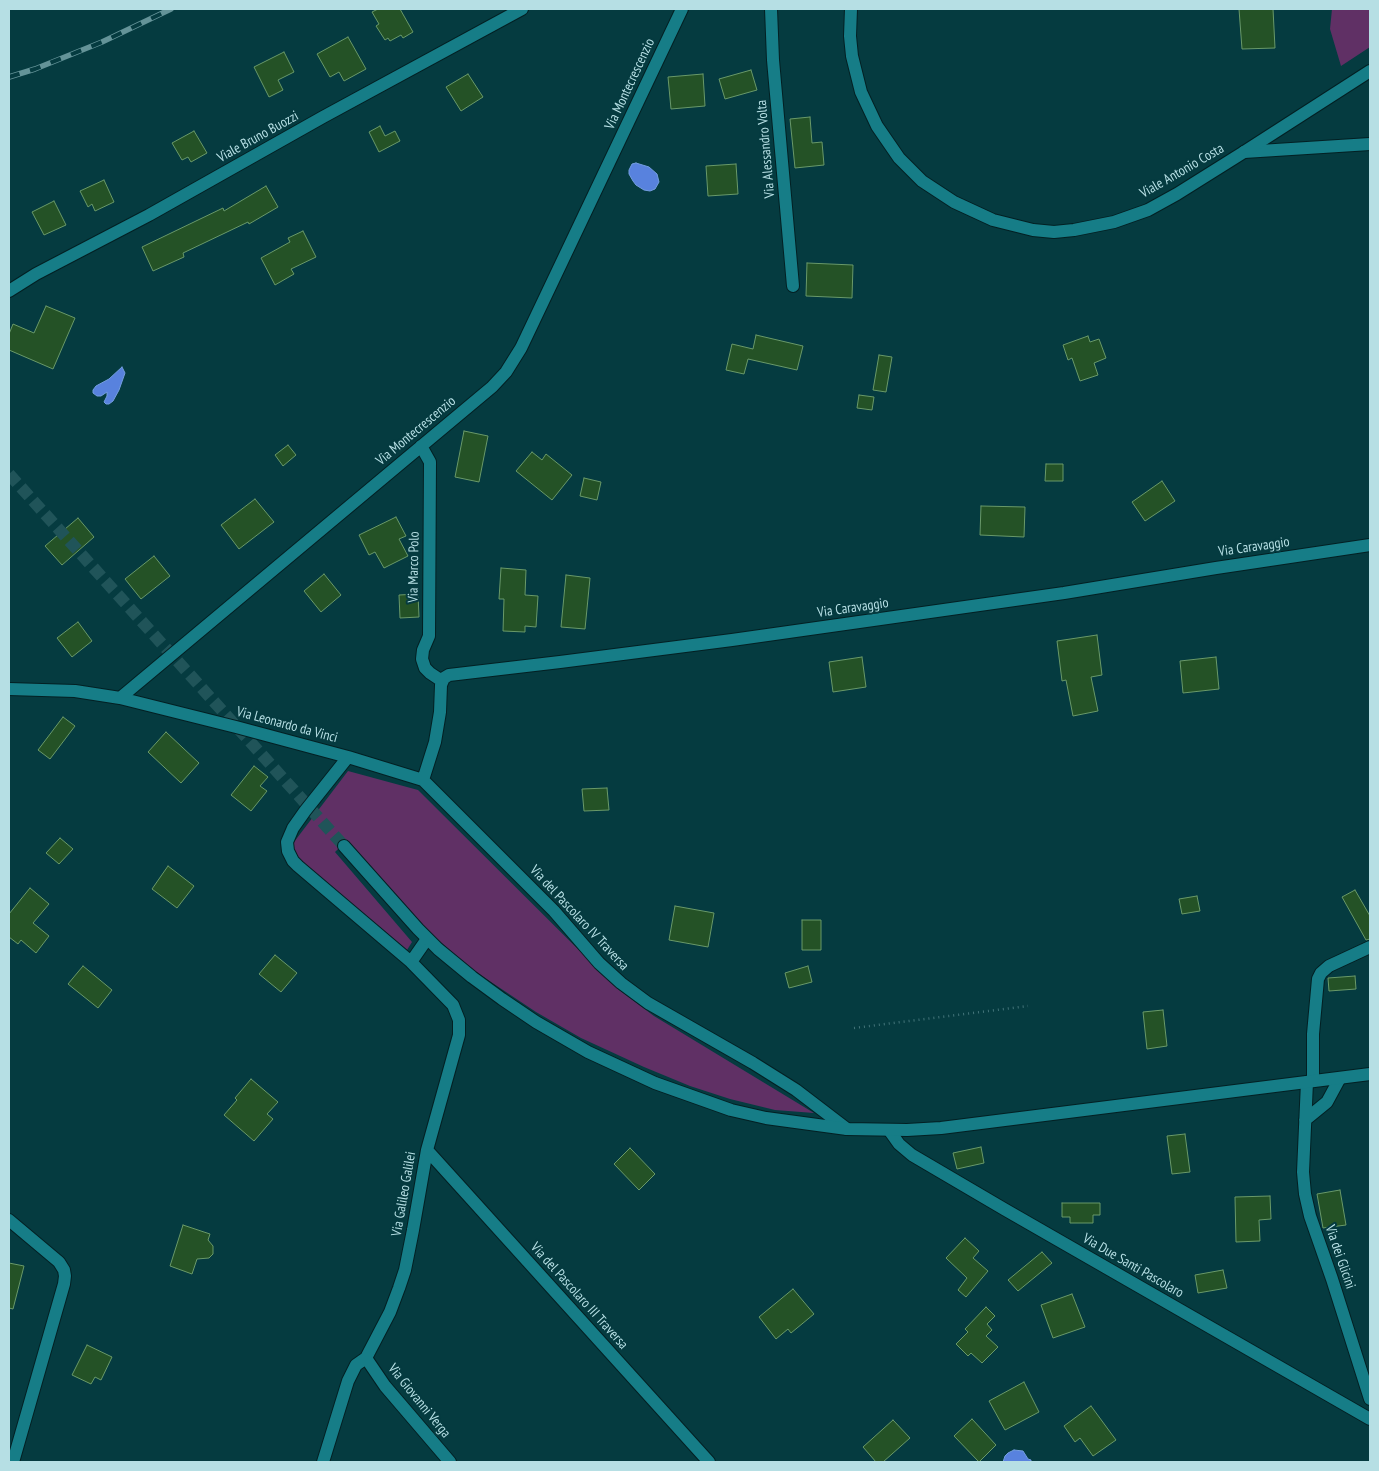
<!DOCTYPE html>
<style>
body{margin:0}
#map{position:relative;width:1379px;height:1471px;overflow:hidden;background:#053b40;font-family:"PT Sans Narrow",sans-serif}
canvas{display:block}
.frame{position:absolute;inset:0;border:10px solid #b6dfe4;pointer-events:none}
</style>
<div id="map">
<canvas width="1379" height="1471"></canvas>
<div class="frame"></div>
</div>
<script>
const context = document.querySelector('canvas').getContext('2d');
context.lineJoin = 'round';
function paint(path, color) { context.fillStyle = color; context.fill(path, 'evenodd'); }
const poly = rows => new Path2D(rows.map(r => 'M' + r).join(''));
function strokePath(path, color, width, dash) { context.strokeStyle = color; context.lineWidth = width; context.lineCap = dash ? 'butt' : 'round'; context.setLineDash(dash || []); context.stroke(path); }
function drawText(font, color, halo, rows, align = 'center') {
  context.font = font + ' "PT Sans Narrow",sans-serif'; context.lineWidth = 4; context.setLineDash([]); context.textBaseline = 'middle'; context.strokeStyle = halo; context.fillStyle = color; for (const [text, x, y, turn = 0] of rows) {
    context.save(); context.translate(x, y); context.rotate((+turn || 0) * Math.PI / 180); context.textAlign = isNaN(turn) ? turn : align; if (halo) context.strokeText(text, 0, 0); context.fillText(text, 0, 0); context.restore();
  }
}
const green = poly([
 [1332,9,1370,9,1370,47,1341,66,1330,29],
 [348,771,418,790,619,990,654,1016,814,1113,775,1110,730,1099,690,1086,644,1067,581,1038,536,1012,473,970,437,939,419,921,347,840,335,852,412,942,407,950,300,860,295,855,292,849,294,842]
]);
const water = poly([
 [636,163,649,167,657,174,659,182,655,189,650,191,644,190,636,185,633,181,629,174,629,170,632,164,636,163],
 [122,367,125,373,119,390,113,401,109,404,106,404,104,402,107,396,107,392,101,396,97,396,93,393,93,390,96,386,109,379,122,367],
 [1014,1450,1023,1451,1028,1459,1031,1460,1031,1462,1003,1462,1005,1456,1008,1453,1014,1450]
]);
const building = poly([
 [378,9,400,9,413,32,403,38,401,35,390,41,388,38,385,40,376,26,379,24,372,12,378,9],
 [1239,9,1273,9,1275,48,1242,49,1239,9],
 [348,37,366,69,344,81,339,72,330,77,317,54,348,37],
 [284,52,294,72,278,80,283,90,269,97,254,67,284,52],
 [751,70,757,90,725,99,719,79,751,70],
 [468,74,483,97,461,111,446,87,468,74],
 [703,74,705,106,671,109,668,77,703,74],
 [810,117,812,143,822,142,824,165,795,168,790,119,810,117],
 [380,126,385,136,395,131,400,141,379,152,369,132,380,126],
 [194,131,207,153,191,162,188,157,182,160,172,143,194,131],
 [736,164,738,194,708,196,706,166,736,164],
 [104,180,114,202,95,211,92,204,88,207,80,191,104,180],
 [266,186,278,207,249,224,248,222,183,253,184,257,153,271,142,247,223,208,224,211,266,186],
 [54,201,66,225,44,235,32,212,54,201],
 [303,231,316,257,291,269,294,274,275,285,261,258,290,242,288,238,303,231],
 [807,263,853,265,852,298,806,296,807,263],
 [46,306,75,318,53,369,9,350,9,334,13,324,34,333,46,306],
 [756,335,803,346,797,370,748,359,744,374,726,370,732,344,753,349,756,335],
 [1088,336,1090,342,1099,339,1106,358,1094,363,1098,375,1080,381,1072,358,1068,360,1063,345,1088,336],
 [879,355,892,357,886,392,873,390,879,355],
 [859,395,874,397,872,410,857,408,859,395],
 [464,431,488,436,479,482,455,477,464,431],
 [288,445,296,455,283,466,275,455,288,445],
 [532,452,542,460,546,454,572,475,552,500,516,471,532,452],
 [1046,464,1063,464,1063,481,1045,481,1046,464],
 [584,478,601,482,597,500,580,496,584,478],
 [1162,481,1175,501,1145,521,1132,502,1162,481],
 [255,499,274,522,239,549,221,525,255,499],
 [981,506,1025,507,1024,537,980,535,981,506],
 [396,517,406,536,399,539,408,556,384,568,375,552,369,555,359,535,396,517],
 [78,518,94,537,62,565,45,546,78,518],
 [154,556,170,576,141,599,125,579,154,556],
 [501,568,526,570,525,595,538,596,536,627,525,626,525,632,503,631,504,599,499,599,501,568],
 [324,574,341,595,321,612,304,591,324,574],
 [566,575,590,578,585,629,561,627,566,575],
 [418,594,419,617,400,618,399,595,418,594],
 [78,622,92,641,72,657,57,638,78,622],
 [1097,635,1102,675,1091,677,1098,711,1073,716,1066,680,1062,681,1057,641,1097,635],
 [862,657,866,687,833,692,829,662,862,657],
 [1216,657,1219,689,1183,693,1180,661,1216,657],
 [63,717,75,726,50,759,38,750,63,717],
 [166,732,199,763,181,783,148,752,166,732],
 [254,766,268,777,260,786,267,791,251,811,231,795,254,766],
 [607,788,609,810,584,811,582,789,607,788],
 [60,838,73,849,59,864,46,853,60,838],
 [168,866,194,886,177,908,152,889,168,866],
 [30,888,49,904,33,923,49,936,36,953,21,940,18,944,9,937,9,914,30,888],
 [1355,890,1370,916,1370,939,1366,940,1342,897,1355,890],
 [1197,896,1200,911,1182,914,1179,899,1197,896],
 [675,906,714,913,708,947,669,940,675,906],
 [802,920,821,920,821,950,802,950,802,920],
 [275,955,297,973,281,992,259,974,275,955],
 [83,966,112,990,98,1008,68,984,83,966],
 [808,966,812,982,789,988,785,973,808,966],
 [1355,976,1356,989,1329,991,1328,978,1355,976],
 [1163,1010,1167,1046,1147,1049,1143,1012,1163,1010],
 [251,1079,278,1102,267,1114,273,1119,254,1141,224,1115,237,1100,235,1098,251,1079],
 [1185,1134,1190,1172,1172,1174,1167,1136,1185,1134],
 [981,1147,984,1163,957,1169,953,1153,981,1147],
 [630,1148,655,1174,639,1190,614,1164,630,1148],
 [1340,1190,1346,1225,1323,1228,1317,1194,1340,1190],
 [1270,1196,1271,1219,1259,1220,1260,1241,1236,1242,1235,1197,1270,1196],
 [1062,1203,1100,1203,1100,1215,1093,1215,1093,1223,1070,1223,1070,1217,1062,1217,1062,1203],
 [183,1225,210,1234,208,1240,213,1246,213,1254,209,1258,197,1259,192,1274,170,1266,183,1225],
 [965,1238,979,1251,973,1258,988,1271,966,1297,958,1290,967,1278,946,1258,965,1238],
 [1042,1252,1052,1263,1018,1291,1008,1280,1042,1252],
 [9,1263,24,1266,13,1309,9,1308,9,1263],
 [1223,1270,1227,1288,1198,1293,1195,1275,1223,1270],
 [793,1289,814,1314,791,1333,788,1329,776,1339,759,1317,793,1289],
 [1072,1294,1085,1327,1053,1338,1041,1305,1072,1294],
 [986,1307,995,1316,987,1324,992,1330,986,1336,998,1347,982,1363,971,1353,968,1356,956,1344,968,1332,965,1329,986,1307],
 [87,1345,112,1357,101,1380,95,1377,91,1384,72,1375,87,1345],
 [1024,1382,1039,1412,1005,1430,989,1401,1024,1382],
 [1091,1406,1116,1440,1093,1456,1080,1438,1075,1442,1064,1426,1091,1406],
 [972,1419,996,1445,979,1462,954,1436,972,1419],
 [893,1420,910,1438,883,1462,876,1462,863,1447,893,1420]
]);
const secondaryTunnel = poly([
 [9,474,344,846]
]);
const path = poly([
 [854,1028,1028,1006]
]);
const street = poly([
 [771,9,773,60,793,286],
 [1244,152,1370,144],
 [421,446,430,462,429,636,423,650,422,659,425,668,430,673,442,681],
 [9,689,75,691,120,698,236,727,348,757,423,780,554,911,599,963,621,983,648,1003,753,1063,796,1090,847,1129],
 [120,698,492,387,506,372,521,348,682,9],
 [348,757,305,811,293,828,287,842,288,851,293,861,298,866,411,962],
 [423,780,435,742,440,712,441,685,444,678,449,675,560,662,732,640,1064,593,1216,568,1370,545],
 [1313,1081,1313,1034,1318,979,1321,973,1329,966,1370,947],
 [1307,1082,1303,1172,1305,1194,1310,1216,1332,1279,1370,1399],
 [1305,1120,1327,1102,1340,1078],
 [889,1130,899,1144,912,1155,1004,1209,1370,1419],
 [427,1150,709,1462],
 [9,1220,59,1262,64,1270,65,1276,64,1284,13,1462],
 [366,1358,385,1386,450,1462],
 [323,1462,348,1381,356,1365,366,1358,390,1312,399,1288,405,1270,413,1230,427,1150,459,1035,459,1020,453,1005,411,962,427,939]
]);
const secondary = poly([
 [851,9,850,36,852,56,861,92,877,126,899,158,922,181,954,202,993,220,1033,230,1054,232,1074,230,1114,222,1148,210,1177,194,1244,152,1370,71],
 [9,291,36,274,149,215,323,117,522,9],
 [344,846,418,929,438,949,472,977,502,999,536,1022,588,1052,655,1083,731,1110,766,1118,847,1129,907,1130,941,1128,1370,1074]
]);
const rail = poly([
 [9,77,35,69,102,42,171,9]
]);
const streetNames = [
 ["Via Montecrescenzio",630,84,-65],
 ["Viale Bruno Buozzi",258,137,-29],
 ["Via Alessandro Volta",766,149,-95],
 ["Viale Antonio Costa",1182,171,-30],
 ["Via Montecrescenzio",416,431,-40],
 ["Via Caravaggio",1254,547,-8],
 ["Via Marco Polo",414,567,-89],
 ["Via Caravaggio",853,608,-8],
 ["Via Leonardo da Vinci",287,725,15],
 ["Via del Pascolaro IV Traversa",579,918,47],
 ["Via Galileo Galilei",404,1194,-80],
 ["Via dei Glicini",1340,1257,71],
 ["Via Due Santi Pascolaro",1133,1266,30],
 ["Via del Pascolaro III Traversa",579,1296,48],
 ["Via Giovanni Verga",419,1401,51]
];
paint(green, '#603065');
paint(water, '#5882de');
strokePath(water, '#749ee0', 1);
paint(building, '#245226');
strokePath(building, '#699969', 1);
strokePath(secondaryTunnel, '#205459', 12, [12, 6]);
strokePath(street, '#032023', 14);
strokePath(secondary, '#032023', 14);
strokePath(path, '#437479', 2.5, [1, 4]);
strokePath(street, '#167d87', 12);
strokePath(secondary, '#167d87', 12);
strokePath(rail, '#649398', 5.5);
strokePath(rail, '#053b40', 4, [11]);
drawText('14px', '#b6dfe4', '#053b40', streetNames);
</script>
